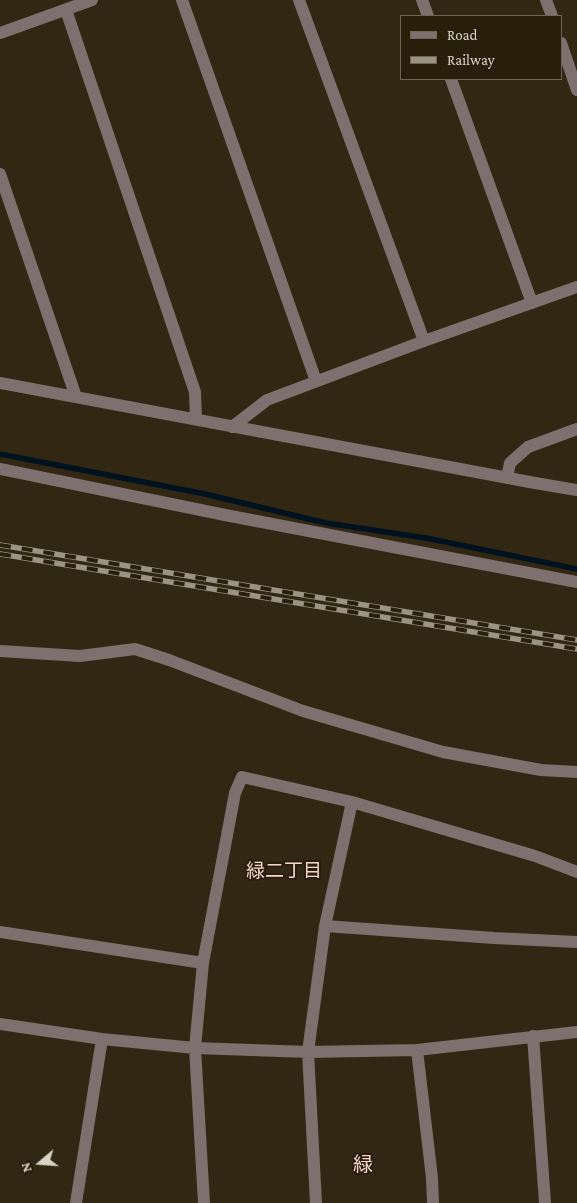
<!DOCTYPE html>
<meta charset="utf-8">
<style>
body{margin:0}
#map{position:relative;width:577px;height:1203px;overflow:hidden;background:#322713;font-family:"Crimson Pro",serif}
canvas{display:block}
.legend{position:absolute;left:400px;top:15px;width:162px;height:65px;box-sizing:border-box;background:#281e09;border:1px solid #6f6655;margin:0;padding:6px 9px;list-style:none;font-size:15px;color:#dad3c6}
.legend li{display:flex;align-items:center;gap:10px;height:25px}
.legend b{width:25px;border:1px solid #6f6655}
.north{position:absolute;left:15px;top:1138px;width:50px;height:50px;-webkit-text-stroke:4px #281e09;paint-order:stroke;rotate:252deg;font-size:14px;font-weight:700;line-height:20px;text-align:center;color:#dad3c6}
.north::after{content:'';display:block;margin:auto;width:18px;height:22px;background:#dad3c6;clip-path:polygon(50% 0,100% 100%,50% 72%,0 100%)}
</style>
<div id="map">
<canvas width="577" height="1203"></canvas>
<ul class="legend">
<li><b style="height:6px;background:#7d706f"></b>Road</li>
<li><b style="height:6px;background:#9b9383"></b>Railway</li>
</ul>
<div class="north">N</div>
</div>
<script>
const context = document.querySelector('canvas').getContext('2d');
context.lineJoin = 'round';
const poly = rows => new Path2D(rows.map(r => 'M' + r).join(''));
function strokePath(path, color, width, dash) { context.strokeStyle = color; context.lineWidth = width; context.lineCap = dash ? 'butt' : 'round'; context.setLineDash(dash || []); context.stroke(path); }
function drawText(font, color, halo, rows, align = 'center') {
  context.font = font + ' "Crimson Pro","Noto Sans JP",serif'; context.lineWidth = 4; context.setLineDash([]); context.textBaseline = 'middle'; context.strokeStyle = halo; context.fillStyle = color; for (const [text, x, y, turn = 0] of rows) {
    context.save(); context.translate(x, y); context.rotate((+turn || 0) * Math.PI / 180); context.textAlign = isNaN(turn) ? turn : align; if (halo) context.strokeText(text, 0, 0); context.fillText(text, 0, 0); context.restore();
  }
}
const stream = poly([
 [0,454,205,494,326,523,426,538,577,569]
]);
const minor = poly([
 [182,0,316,381],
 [299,0,424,341],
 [422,0,428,16],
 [546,0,552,16],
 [66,10,195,392,196,419],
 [0,33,92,0],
 [561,43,577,90],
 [451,79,532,303],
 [0,174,76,397],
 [0,383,535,483,577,490],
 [232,427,267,400,424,341,577,287],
 [0,469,225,515,577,582],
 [507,478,510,463,528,447,577,429],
 [0,651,80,656,135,649,169,660,303,711,443,752,541,770,577,772],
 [352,802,535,856,577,872],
 [0,932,203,963],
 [0,1024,102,1039,195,1048,308,1052,417,1050,577,1032],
 [533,1036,545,1203],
 [417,1050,432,1178,433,1203],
 [76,1203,102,1039],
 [204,1203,195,1048,203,963,235,793,242,777,352,802,325,926,494,938,577,942],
 [316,1203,308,1052,325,926]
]);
const rail = poly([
 [0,545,577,640],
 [0,554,577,649]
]);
const neighbourhoodNames = [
 ["緑二丁目",284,871]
];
const quarterNames = [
 ["緑",363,1165]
];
strokePath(stream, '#001120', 5.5);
strokePath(minor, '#7d706f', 12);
strokePath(rail, '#9b9383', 5.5);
strokePath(rail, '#281e09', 4, [11]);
drawText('19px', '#f6d3ce', '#281e09', neighbourhoodNames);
drawText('20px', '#f6d3ce', '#281e09', quarterNames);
</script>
